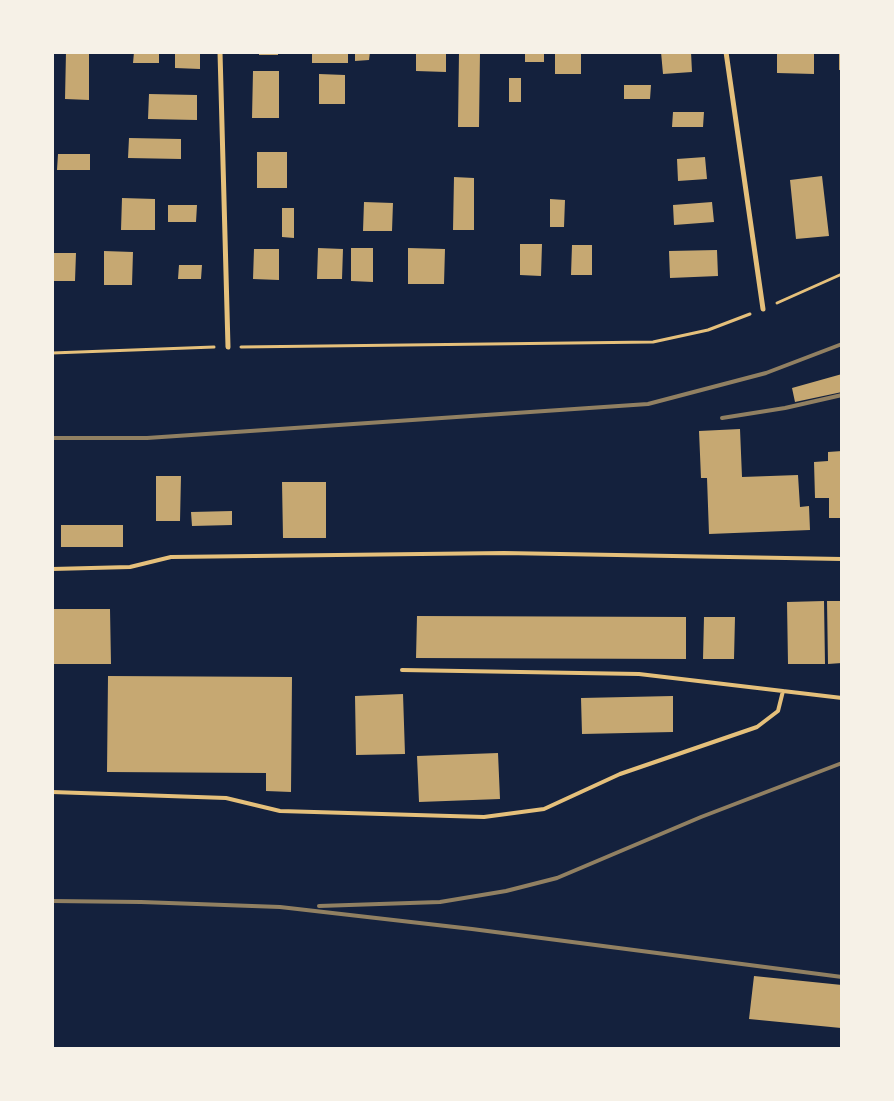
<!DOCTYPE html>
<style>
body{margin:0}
#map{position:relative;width:894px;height:1101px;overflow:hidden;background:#14213d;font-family:Inter,sans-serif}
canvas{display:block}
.frame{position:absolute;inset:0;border:54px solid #f6f1e7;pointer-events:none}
</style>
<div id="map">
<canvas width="894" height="1101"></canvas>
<div class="frame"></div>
</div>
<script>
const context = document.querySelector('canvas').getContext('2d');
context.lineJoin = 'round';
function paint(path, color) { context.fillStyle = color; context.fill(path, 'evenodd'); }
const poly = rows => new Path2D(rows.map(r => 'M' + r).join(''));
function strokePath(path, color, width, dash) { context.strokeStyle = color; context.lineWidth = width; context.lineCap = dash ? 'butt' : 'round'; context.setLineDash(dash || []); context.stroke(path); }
const building = poly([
 [66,52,89,52,89,100,65,99],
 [134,52,159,53,159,63,133,63],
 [175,52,200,52,200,69,175,68],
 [259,52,278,52,278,55,259,55],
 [312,52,348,52,348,63,312,63],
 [355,52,370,52,369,60,355,61],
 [416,52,446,52,446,72,416,71],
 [459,52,480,52,479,127,458,127],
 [525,52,544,52,544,62,525,62],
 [555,52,581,52,581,74,555,74],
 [661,52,691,52,692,72,663,74],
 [777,52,814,52,814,74,777,73],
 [839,52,842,52,842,70,839,70],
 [253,71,279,71,279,118,252,118],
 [319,74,345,75,345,104,319,104],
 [509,78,521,78,521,102,509,102],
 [624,85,651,85,650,99,624,99],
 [149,94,197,95,197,120,148,119],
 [673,112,704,112,703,127,672,127],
 [129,138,181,139,181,159,128,158],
 [257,152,287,152,287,188,257,188],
 [58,154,90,154,90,170,57,170],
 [705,157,707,179,678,181,677,159],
 [822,176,829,236,796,239,790,180],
 [454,177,474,178,474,230,453,230],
 [122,198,155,199,155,230,121,230],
 [550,199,565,200,564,227,550,227],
 [364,202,393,203,392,231,363,231],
 [712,202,714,222,674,225,673,205],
 [168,205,197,205,196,222,168,222],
 [282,208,294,208,294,238,282,237],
 [520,244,542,244,541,276,520,275],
 [572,245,592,245,592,275,571,275],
 [318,248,343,249,342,279,317,279],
 [351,248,373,248,373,282,351,281],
 [408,248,445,249,444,284,408,284],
 [254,249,279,249,279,280,253,279],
 [717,250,718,276,670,278,669,251],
 [104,251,133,252,132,285,104,285],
 [52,253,76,253,75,281,52,281],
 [179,265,202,265,201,279,178,279],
 [842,374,842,392,795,402,792,388],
 [740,429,742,477,798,475,800,507,809,506,810,530,709,534,707,478,701,478,699,431],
 [842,451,842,518,829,518,829,498,815,498,814,462,828,461,828,452],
 [156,476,181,476,180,521,156,521],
 [282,482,326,482,326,538,283,538],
 [232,511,232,525,192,526,191,512],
 [61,525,123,525,123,547,61,547],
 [824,601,825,664,788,664,787,602],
 [827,601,842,601,842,663,828,664],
 [52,609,110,609,111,664,52,664],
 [417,616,686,617,686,659,416,658],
 [704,617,735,617,734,659,703,659],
 [108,676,292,677,291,792,266,791,266,773,107,772],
 [403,694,405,754,356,755,355,696],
 [673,696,673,732,582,734,581,698],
 [498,753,500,799,419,802,417,756],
 [754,976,842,985,841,1028,749,1019]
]);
const path = poly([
 [777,303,842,274],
 [241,347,653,342,708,330,750,314],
 [52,353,214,347]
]);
const service = poly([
 [52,569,130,567,171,557,504,553,842,559],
 [402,670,639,674,842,698],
 [52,792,226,798,280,811,484,817,544,809,620,774,757,727,778,711,783,691]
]);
const minor = poly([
 [220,52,228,347],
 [726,52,763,309]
]);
const rail = poly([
 [722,418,785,408,842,395],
 [52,438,147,438,648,404,766,373,842,344],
 [52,901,141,902,280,907,472,929,842,977],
 [319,906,440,902,506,891,557,878,701,817,842,763]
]);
paint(building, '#c6a872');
strokePath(path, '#e5c07b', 3);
strokePath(service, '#e5c07b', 4);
strokePath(minor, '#e5c07b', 5);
strokePath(rail, '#918062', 4);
</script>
